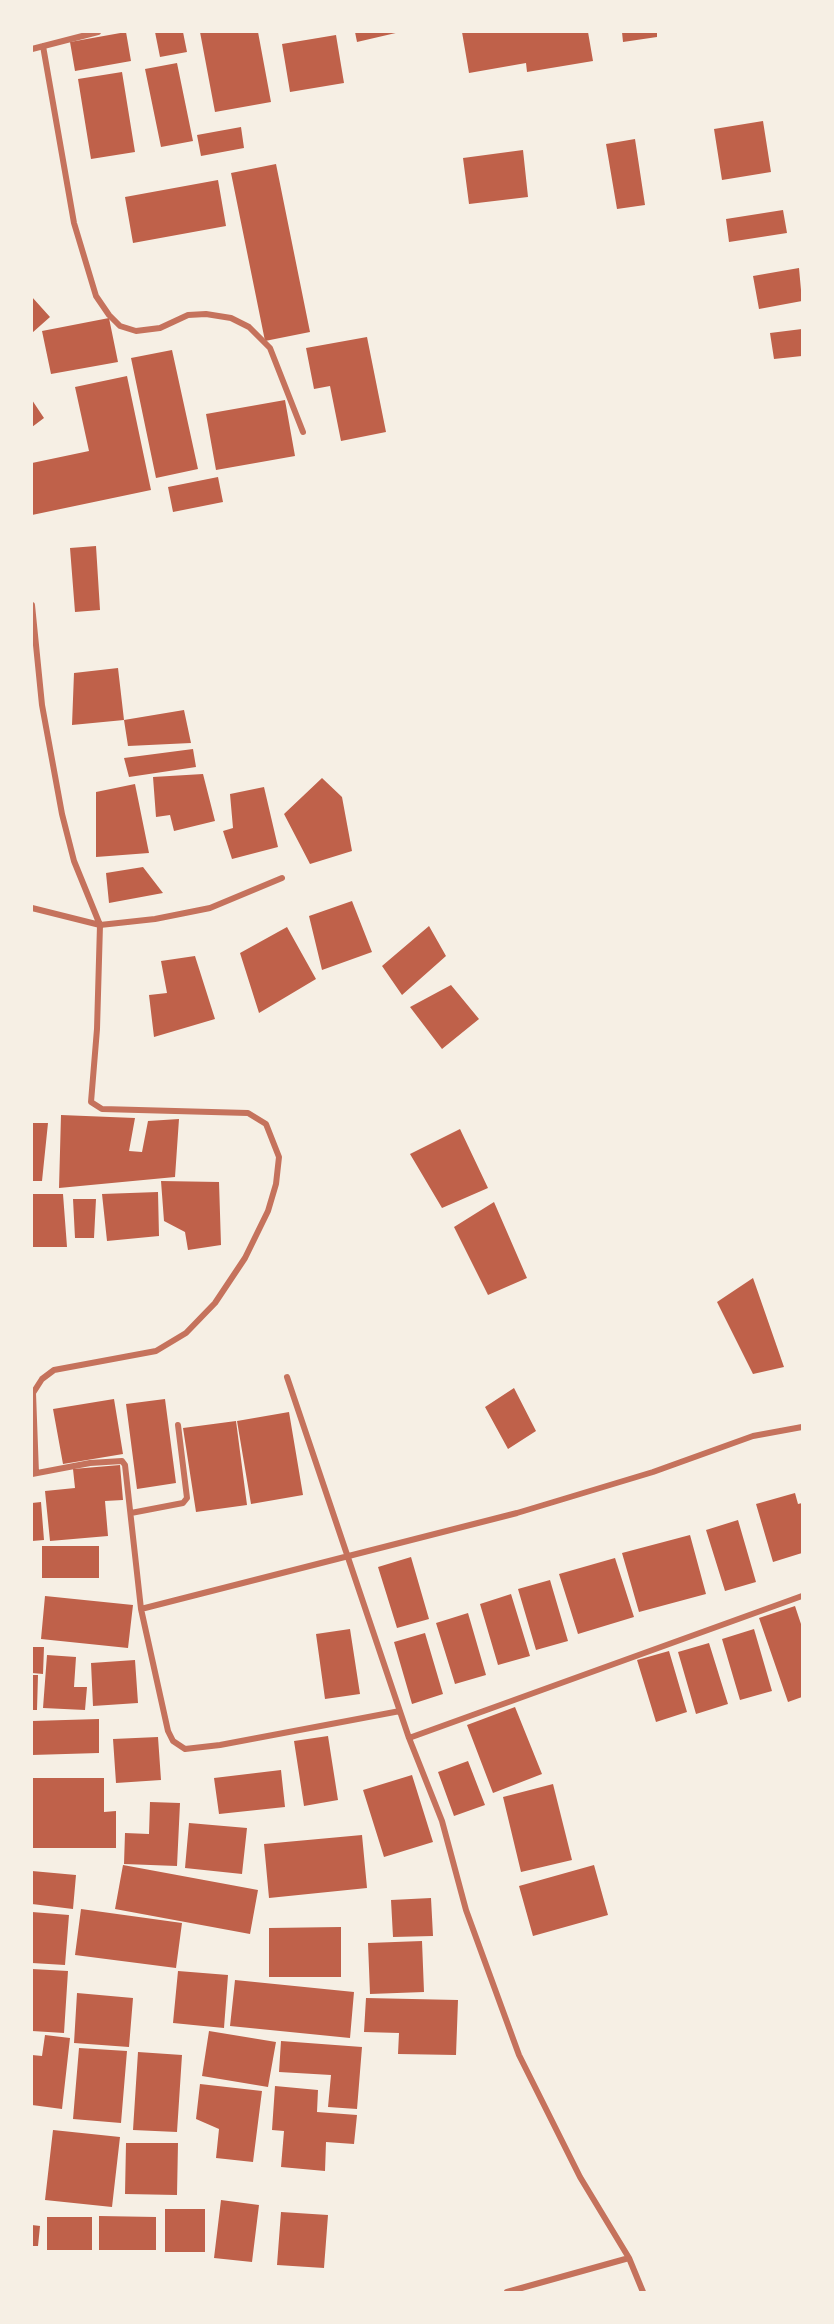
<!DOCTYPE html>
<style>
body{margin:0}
#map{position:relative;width:834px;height:2324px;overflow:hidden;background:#f6efe4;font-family:Jost,sans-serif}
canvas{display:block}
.frame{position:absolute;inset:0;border:33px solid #f6efe4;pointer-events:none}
</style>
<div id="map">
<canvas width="834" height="2324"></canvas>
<div class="frame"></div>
</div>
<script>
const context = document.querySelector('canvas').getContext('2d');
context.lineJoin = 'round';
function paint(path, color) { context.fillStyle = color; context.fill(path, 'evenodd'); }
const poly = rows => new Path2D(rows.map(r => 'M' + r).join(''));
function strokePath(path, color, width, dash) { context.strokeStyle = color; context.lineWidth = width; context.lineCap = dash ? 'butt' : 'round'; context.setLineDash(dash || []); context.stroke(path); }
const building = poly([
 [126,32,131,61,75,71,70,42],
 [155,32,183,32,187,52,160,57],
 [200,32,258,32,271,102,215,112],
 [355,32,400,32,357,42],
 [462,32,588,32,593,61,527,72,526,63,469,73],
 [622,32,657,32,657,37,623,42],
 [336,35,344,83,290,92,282,44],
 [177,63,193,141,161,147,145,69],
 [122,72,135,152,91,159,78,79],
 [763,121,771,172,722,180,714,129],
 [241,127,244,148,201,156,197,135],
 [635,139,645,205,617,209,606,144],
 [523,150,528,197,469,204,463,158],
 [276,164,310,332,265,341,231,173],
 [218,180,226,226,133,243,125,197],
 [783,210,787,233,729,242,726,219],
 [799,268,802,301,759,309,753,276],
 [32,297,50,317,32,333],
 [109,318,118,362,51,374,42,331],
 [802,329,802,356,774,359,770,333],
 [367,337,386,432,341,441,330,386,314,389,306,348],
 [172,350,198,469,156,478,131,358],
 [127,376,151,490,32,515,32,463,89,451,75,387],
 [32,400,44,418,32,427],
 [285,400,295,456,216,470,206,414],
 [218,477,223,502,173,512,168,487],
 [96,546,100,610,75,612,70,548],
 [118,668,124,720,72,725,74,673],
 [184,710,191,743,128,746,124,720],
 [193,749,196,767,129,777,124,758],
 [203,774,215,821,174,831,170,815,156,817,153,777],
 [322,778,342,797,352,851,310,864,284,814],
 [135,784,149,853,96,857,96,792],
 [264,787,278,847,232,859,223,831,233,828,230,794],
 [143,867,163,893,109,903,106,873],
 [352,901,372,952,322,970,309,916],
 [429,926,446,956,402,995,382,966],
 [287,927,316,979,259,1013,240,953],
 [195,956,215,1019,154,1037,149,995,167,993,161,961],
 [451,985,479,1019,442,1049,410,1007],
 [61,1115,135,1118,129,1151,142,1152,148,1121,179,1119,175,1177,59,1188],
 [32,1123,48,1123,42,1181,32,1181],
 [460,1129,488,1188,442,1208,410,1154],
 [161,1181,219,1182,221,1245,188,1250,185,1232,164,1221],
 [158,1192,159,1236,107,1241,102,1194],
 [32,1194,63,1194,67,1247,32,1247],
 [73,1199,96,1199,94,1238,75,1238],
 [494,1202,527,1278,488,1295,454,1227],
 [753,1278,784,1367,753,1374,717,1302],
 [514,1388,536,1431,508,1449,485,1407],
 [114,1399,123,1454,63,1464,53,1409],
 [165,1399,176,1483,137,1489,126,1404],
 [289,1412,303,1495,251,1504,237,1421],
 [236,1421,247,1505,196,1512,183,1428],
 [120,1465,123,1500,105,1501,108,1536,50,1541,45,1491,75,1488,73,1469],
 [795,1493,798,1504,802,1503,802,1553,773,1562,756,1504],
 [41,1502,44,1540,32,1541,32,1503],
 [738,1520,756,1582,725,1591,706,1530],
 [690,1535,706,1594,639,1612,622,1553],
 [42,1546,99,1546,99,1578,42,1578],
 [411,1557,429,1619,397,1628,378,1567],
 [615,1558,634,1617,578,1634,559,1574],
 [550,1580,568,1641,536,1650,518,1589],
 [511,1594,530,1656,498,1665,480,1604],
 [45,1596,133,1605,128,1648,41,1639],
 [795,1606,802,1627,802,1697,788,1702,759,1618],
 [468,1613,486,1675,455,1684,436,1623],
 [350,1629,360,1694,325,1699,316,1634],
 [754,1629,772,1691,740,1700,722,1639],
 [425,1633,443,1694,412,1704,394,1642],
 [709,1643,728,1704,696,1714,678,1652],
 [32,1647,44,1647,43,1674,32,1673],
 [669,1651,687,1712,656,1722,637,1660],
 [47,1655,76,1657,74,1687,87,1687,85,1710,43,1708],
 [135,1660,138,1703,93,1706,91,1663],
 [32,1675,38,1675,37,1710,32,1710],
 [515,1707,542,1774,493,1793,467,1725],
 [99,1719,99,1753,32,1755,32,1721],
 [328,1736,338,1800,304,1806,294,1741],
 [158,1737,161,1780,116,1783,113,1739],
 [468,1761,485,1805,454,1816,438,1772],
 [281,1770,285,1807,219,1814,214,1778],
 [412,1775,433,1842,384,1857,363,1790],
 [32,1778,104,1778,104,1812,116,1811,116,1848,32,1848],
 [553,1784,572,1860,521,1872,503,1797],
 [150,1802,180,1803,177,1866,124,1864,125,1833,149,1834],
 [189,1823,247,1828,242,1874,185,1868],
 [362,1835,367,1888,269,1898,264,1844],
 [123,1865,258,1890,250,1934,115,1909],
 [594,1865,608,1915,533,1936,519,1886],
 [32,1871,76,1875,73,1909,32,1904],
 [431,1898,433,1936,393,1937,391,1900],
 [81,1909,182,1923,176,1968,75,1955],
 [32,1912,69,1915,65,1965,32,1963],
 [341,1927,341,1977,269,1977,269,1928],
 [422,1941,424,1992,370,1994,368,1943],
 [32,1969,68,1971,64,2033,32,2031],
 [178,1971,228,1975,224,2028,173,2023],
 [235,1980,354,1992,350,2038,230,2026],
 [77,1993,133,1998,129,2047,74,2043],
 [366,1998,458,2000,456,2055,398,2054,399,2033,364,2032],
 [209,2031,276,2042,268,2087,202,2076],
 [45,2035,70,2038,62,2109,32,2105,32,2055,42,2056],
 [281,2041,362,2047,357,2109,328,2107,331,2075,279,2072],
 [79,2048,127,2051,121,2123,73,2119],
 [138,2052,182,2055,177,2132,133,2130],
 [200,2084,262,2091,253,2162,216,2158,219,2129,196,2119],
 [275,2086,318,2090,317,2112,357,2115,354,2144,326,2142,325,2171,281,2167,284,2131,272,2130],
 [53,2130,120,2137,112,2207,45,2200],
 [126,2143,178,2143,177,2195,125,2194],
 [221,2200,259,2205,252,2262,214,2258],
 [165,2209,205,2209,205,2252,165,2252],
 [281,2212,328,2215,324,2268,277,2265],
 [99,2216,156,2217,156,2250,99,2250],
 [47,2217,92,2217,92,2250,47,2250],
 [32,2225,40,2226,38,2246,32,2246]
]);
const minor = poly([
 [43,46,74,223,96,296,109,315,120,326,136,331,160,328,188,315,206,314,231,318,249,327,270,348,303,432],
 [32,49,98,32],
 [32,605,42,705,62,814,74,861,100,925,97,1029,91,1102,102,1109,248,1113,266,1124,279,1157,276,1184,268,1211,245,1258,215,1303,186,1333,156,1351,54,1370,42,1379,33,1393,36,1473],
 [32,908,100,925,155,919,210,908,282,878],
 [287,1377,409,1738,442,1821,466,1910,519,2055,580,2177,629,2258,643,2292],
 [32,1474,90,1463,122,1461,125,1465,141,1609,517,1513,653,1472,753,1436,802,1427],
 [131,1513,183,1503,187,1498,178,1425],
 [141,1609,168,1731,173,1741,185,1749,220,1745,400,1711],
 [409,1738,802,1596],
 [507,2292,629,2258]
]);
paint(building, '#bf614a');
strokePath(minor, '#c5725c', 6);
</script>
